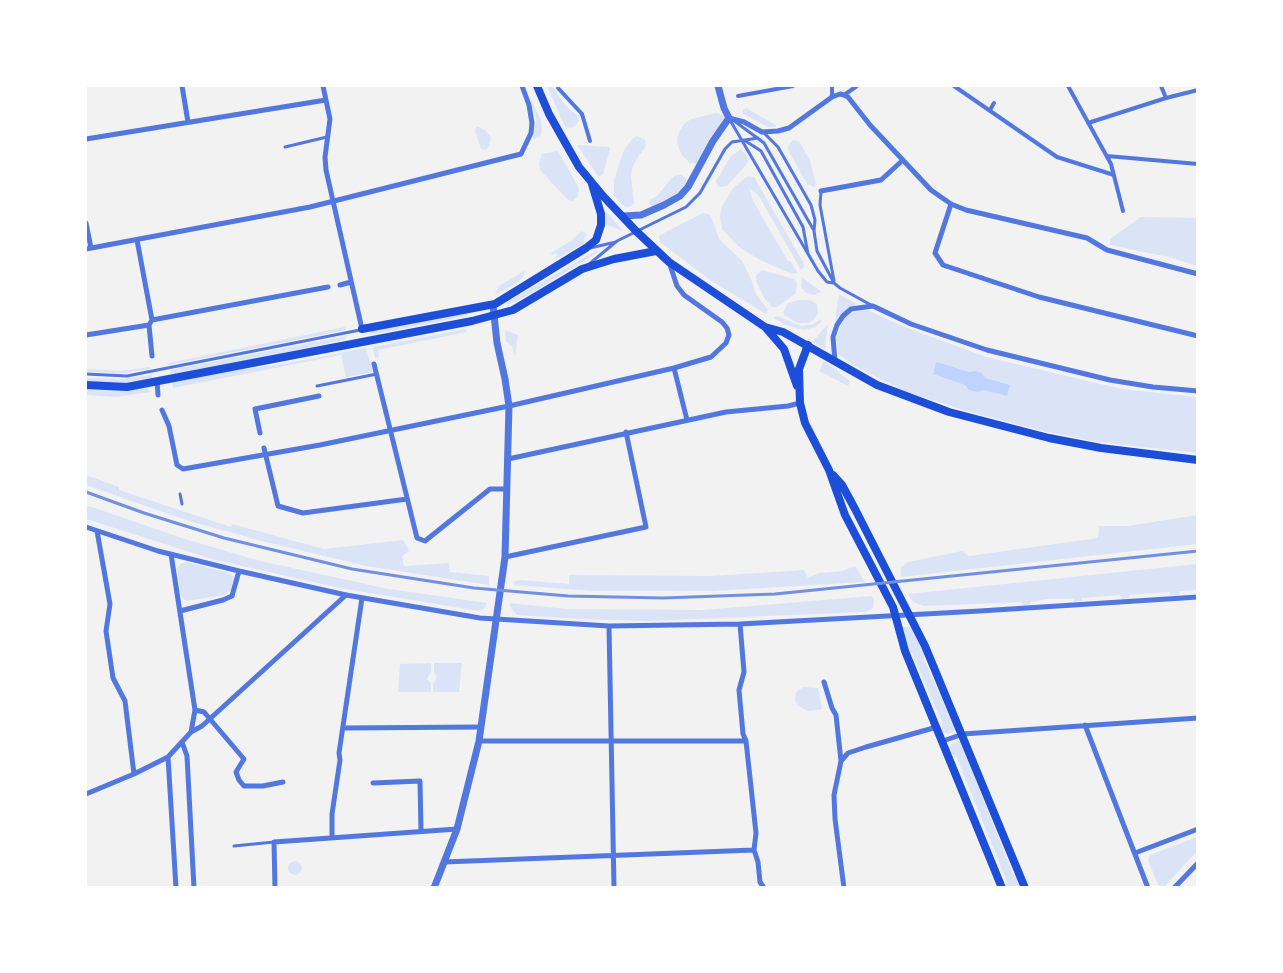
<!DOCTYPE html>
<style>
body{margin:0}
#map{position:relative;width:1283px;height:973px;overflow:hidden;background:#f2f2f2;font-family:"Golos Text",sans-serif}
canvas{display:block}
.frame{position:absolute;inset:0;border:87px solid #fff;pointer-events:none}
</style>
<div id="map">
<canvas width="1283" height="973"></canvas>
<div class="frame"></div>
</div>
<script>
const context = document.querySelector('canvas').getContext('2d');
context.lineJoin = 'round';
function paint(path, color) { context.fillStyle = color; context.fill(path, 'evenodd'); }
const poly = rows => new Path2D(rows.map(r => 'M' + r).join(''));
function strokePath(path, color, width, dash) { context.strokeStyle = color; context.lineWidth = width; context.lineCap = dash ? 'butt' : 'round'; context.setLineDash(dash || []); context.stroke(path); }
const green = poly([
 [547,86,552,86,565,105,578,116,579,120,575,126,571,128,565,127],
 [529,96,541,120,542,131,540,137,533,139,536,118],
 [746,108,776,125,776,127,768,127,743,114,743,110],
 [716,113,722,115,725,119,697,164,690,163,681,154,678,146,677,138,680,130,685,123,691,119],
 [477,126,486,131,491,138,489,146,486,150,481,149,475,131],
 [637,136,645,140,646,146,638,157,632,168,631,177,634,203,631,206,626,207,621,204,614,196,614,180,624,150,632,139],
 [793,140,799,141,810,161,816,184,814,187,807,184,788,150,788,146],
 [577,145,609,147,610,149,603,174,599,177],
 [741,149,749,159,746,165,727,186,718,187,716,181,731,156],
 [558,151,579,188,578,196,573,201,568,200,540,170,539,163,542,154],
 [681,175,686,178,687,182,680,192,654,206,649,204,650,200,658,195,670,180,674,176],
 [748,176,754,177,803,262,804,266,801,270,760,198,756,193,749,188,753,201,788,261,790,261,798,273,792,274,760,260,738,246,722,229,720,216,722,206,734,187],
 [604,211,605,211,623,231,605,224],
 [703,213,709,214,711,216,719,239,742,261,751,279,756,294,768,310,766,314,710,280,660,242,659,237,660,235],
 [1141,217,1197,218,1197,266,1169,257,1110,245,1110,239],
 [581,231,587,234,583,240,585,243,556,259,555,257,558,256,556,253,552,255,551,253,571,241],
 [597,250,598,252,534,292,508,305,506,303],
 [762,270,795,279,797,283,796,293,777,307,772,307,764,298,757,283,756,276],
 [524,271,525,273,520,281,495,295,499,286],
 [802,277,819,290,821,292,814,295,806,293,801,287],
 [839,294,857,304,842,313,835,322],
 [799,300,810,300,817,304,818,314,813,320,808,323,797,323,785,315,783,312,788,303],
 [867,310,905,327,986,357,1122,389,1197,397,1197,453,1098,442,1047,432,963,410,902,390,851,364,839,354,836,339,843,320,849,314,859,311],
 [467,312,467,316,370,335,369,331],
 [777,316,802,326,813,324,820,320,822,321,815,327,804,330,786,325,773,318],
 [828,324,826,335,825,349,812,342],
 [345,327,346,330,169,365,168,363],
 [466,329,467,332,378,350,379,357,375,358,373,347],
 [505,330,518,335,515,357,512,346,506,342],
 [347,336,345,339,339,341,187,373,171,375,170,370],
 [366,348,373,372,346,377,341,355,173,388,172,382,223,372,282,364],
 [824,361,850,381,848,386,819,371],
 [149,367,151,369,123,373,86,372,86,369,123,371],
 [152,375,153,380,128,384,86,383,86,378,120,379],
 [146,388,152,392,116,397,86,395,86,389,123,390],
 [86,475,119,487,119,490,231,527,232,524,324,549,403,540,409,551,402,556,404,566,449,563,450,572,489,576,489,585,366,566,262,541,189,521,86,485],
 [86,505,185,539,260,561,389,589,487,603,484,609,478,611,340,588,215,560,86,519],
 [1197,515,1197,544,901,577,901,567,908,562,962,551,969,556,1098,538,1099,526,1128,526],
 [186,562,229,573,234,577,231,590,225,595,186,601,181,596,177,569,180,564],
 [1197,564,1197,590,1180,591,1179,595,1170,595,1169,592,1130,595,1129,598,1121,599,1120,595,1082,598,1082,601,1074,602,1073,599,1047,599,1030,602,1030,605,1022,605,1021,602,924,606,913,602,908,594],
 [855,566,865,582,712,591,594,591,513,585,515,581,519,580,569,584,569,575,712,576,804,570,808,578,819,573,842,571],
 [872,596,874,602,873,608,865,612,649,621,580,619,517,615,510,607,510,603,567,609,702,610],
 [902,627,911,627,925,652,924,659,951,720,955,722,956,728,953,732,947,734,942,731,942,723,912,653,908,651],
 [431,663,431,672,427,679,431,683,431,692,398,692,400,664],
 [434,663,462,663,459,692,433,692,433,683,437,677,434,672],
 [803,687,818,688,822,709,808,711,798,706,795,701,796,692],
 [958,741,960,741,965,747,964,751,1014,876,1019,878,1021,887,1005,887,1007,882,956,756,951,753,950,750,951,744],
 [1197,837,1197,851,1165,886,1158,885,1148,860,1150,855],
 '288 868a7 7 0 1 1 14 0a7 7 0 1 1-14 0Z'
]);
const water = poly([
 [936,362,969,372,975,371,982,373,985,378,1010,385,1007,396,984,390,978,392,969,390,965,385,933,374]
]);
const service = poly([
 [730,120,818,271,827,282,834,283,840,288,871,305],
 [733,120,764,143,813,229],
 [765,134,778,147,811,205,815,220,814,231,817,251,834,283],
 [744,140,761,151,803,227,808,254],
 [285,147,327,137],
 [821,191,820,205,834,281],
 [590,248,616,242],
 [588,265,617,241,686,207,700,193,725,149,732,142,758,138],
 [86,374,127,376,360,330],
 [317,386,377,374],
 [180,494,182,504],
 [234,846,274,842]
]);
const pedestrian = poly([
 [954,86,1057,157,1114,175],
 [1068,86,1111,164,1123,211],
 [1161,86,1166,98],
 [558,88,582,114,590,141],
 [844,95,857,86],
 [738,96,793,86],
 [832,97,832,86],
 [990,110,994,103],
 [1088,123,1166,98,1198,90],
 [1107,156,1198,164]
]);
const minor = poly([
 [182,86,188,122],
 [323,86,330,119,325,157,326,170,362,329],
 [729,118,744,122,762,132,778,131,789,128,832,97,840,94,844,95,848,97,870,125,931,190,951,204,966,210,1087,238,1107,250,1198,274],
 [86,139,326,100],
 [821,191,881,180,903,160],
 [951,204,935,253,943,265,1039,297,1198,336],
 [86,223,91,248],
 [137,240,152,320,149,325,152,356],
 [86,249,310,207,521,154,531,133,532,123,529,105,522,86],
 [340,285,351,282],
 [152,320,328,287],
 [86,335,149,325],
 [835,361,833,337,837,325,843,316,851,309,873,306,911,324,987,350,1110,380,1153,387,1198,391],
 [374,364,417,538,425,541,490,489,507,489],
 [674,368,687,420],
 [157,381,158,395],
 [162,410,169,426,177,465,183,469,320,445,509,406,674,368,711,357,726,343,729,335,727,328,722,322,684,295,677,286,669,262],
 [260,433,255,409,319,396],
 [264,448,278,506,303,513,407,499],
 [508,459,726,412,788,406,800,403],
 [86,527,158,551,239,571,346,595,480,618,609,626,740,624,980,611,1198,597],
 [97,531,110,604,106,631,113,678,125,701,134,774],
 [171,554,195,710,191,732],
 [505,557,646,527,626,432],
 [180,611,223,600,232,596,239,571],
 [740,624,744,672,739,690,743,734,746,741,756,833,754,850,758,862,760,882,764,888],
 [609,626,614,888],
 [824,682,832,708,836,715,841,761],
 [195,710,204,712,244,759,236,772,239,780,244,786,263,786,283,782],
 [1085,725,1148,888],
 [343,728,481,727],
 [479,741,746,741],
 [943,741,963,734,1198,718],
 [182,742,187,756,194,888],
 [168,757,176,888],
 [373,783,420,781,421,830],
 [86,794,134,774,168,757,191,732,202,726,346,595],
 [332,837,332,814,340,760,339,753,362,598],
 [1135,853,1198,829],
 [444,862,754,850],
 [275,888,274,842,457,829],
 [844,888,835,819,834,795,841,761,848,753,866,747,937,727],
 [1174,888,1198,863]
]);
const tertiary = poly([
 [623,216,641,215,664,205,680,196,688,187,713,141,729,118,724,108,718,86],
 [434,888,457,829,479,741,505,557,509,406,505,379,497,343,493,305]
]);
const secondary = poly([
 [362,329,495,304,586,248,596,240,601,225,601,214,592,184],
 [86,385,127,387,472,321,513,310,582,269,614,259,656,251]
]);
const primary = poly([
 [537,86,549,114,579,167,603,196,636,231,669,262,765,327,783,332,877,385,949,412,1049,438,1101,448,1198,460],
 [765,327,784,349,797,386],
 [808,345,799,369,800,403,805,423,829,470,845,515,893,607,905,651,1002,888],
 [833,475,842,485,855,509,925,646,1025,888]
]);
const rail = poly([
 [86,492,144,513,224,538,352,569,474,588,568,596,663,598,775,594,1198,551]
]);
paint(green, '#dbe4f7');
paint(water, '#bfd3fe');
strokePath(service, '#5277de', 3);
strokePath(pedestrian, '#5277de', 4);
strokePath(minor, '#5277de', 5);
strokePath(tertiary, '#5277de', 7);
strokePath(secondary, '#1d4ed8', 8);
strokePath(primary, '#1d4ed8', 8);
strokePath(rail, '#7290e2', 3);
</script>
